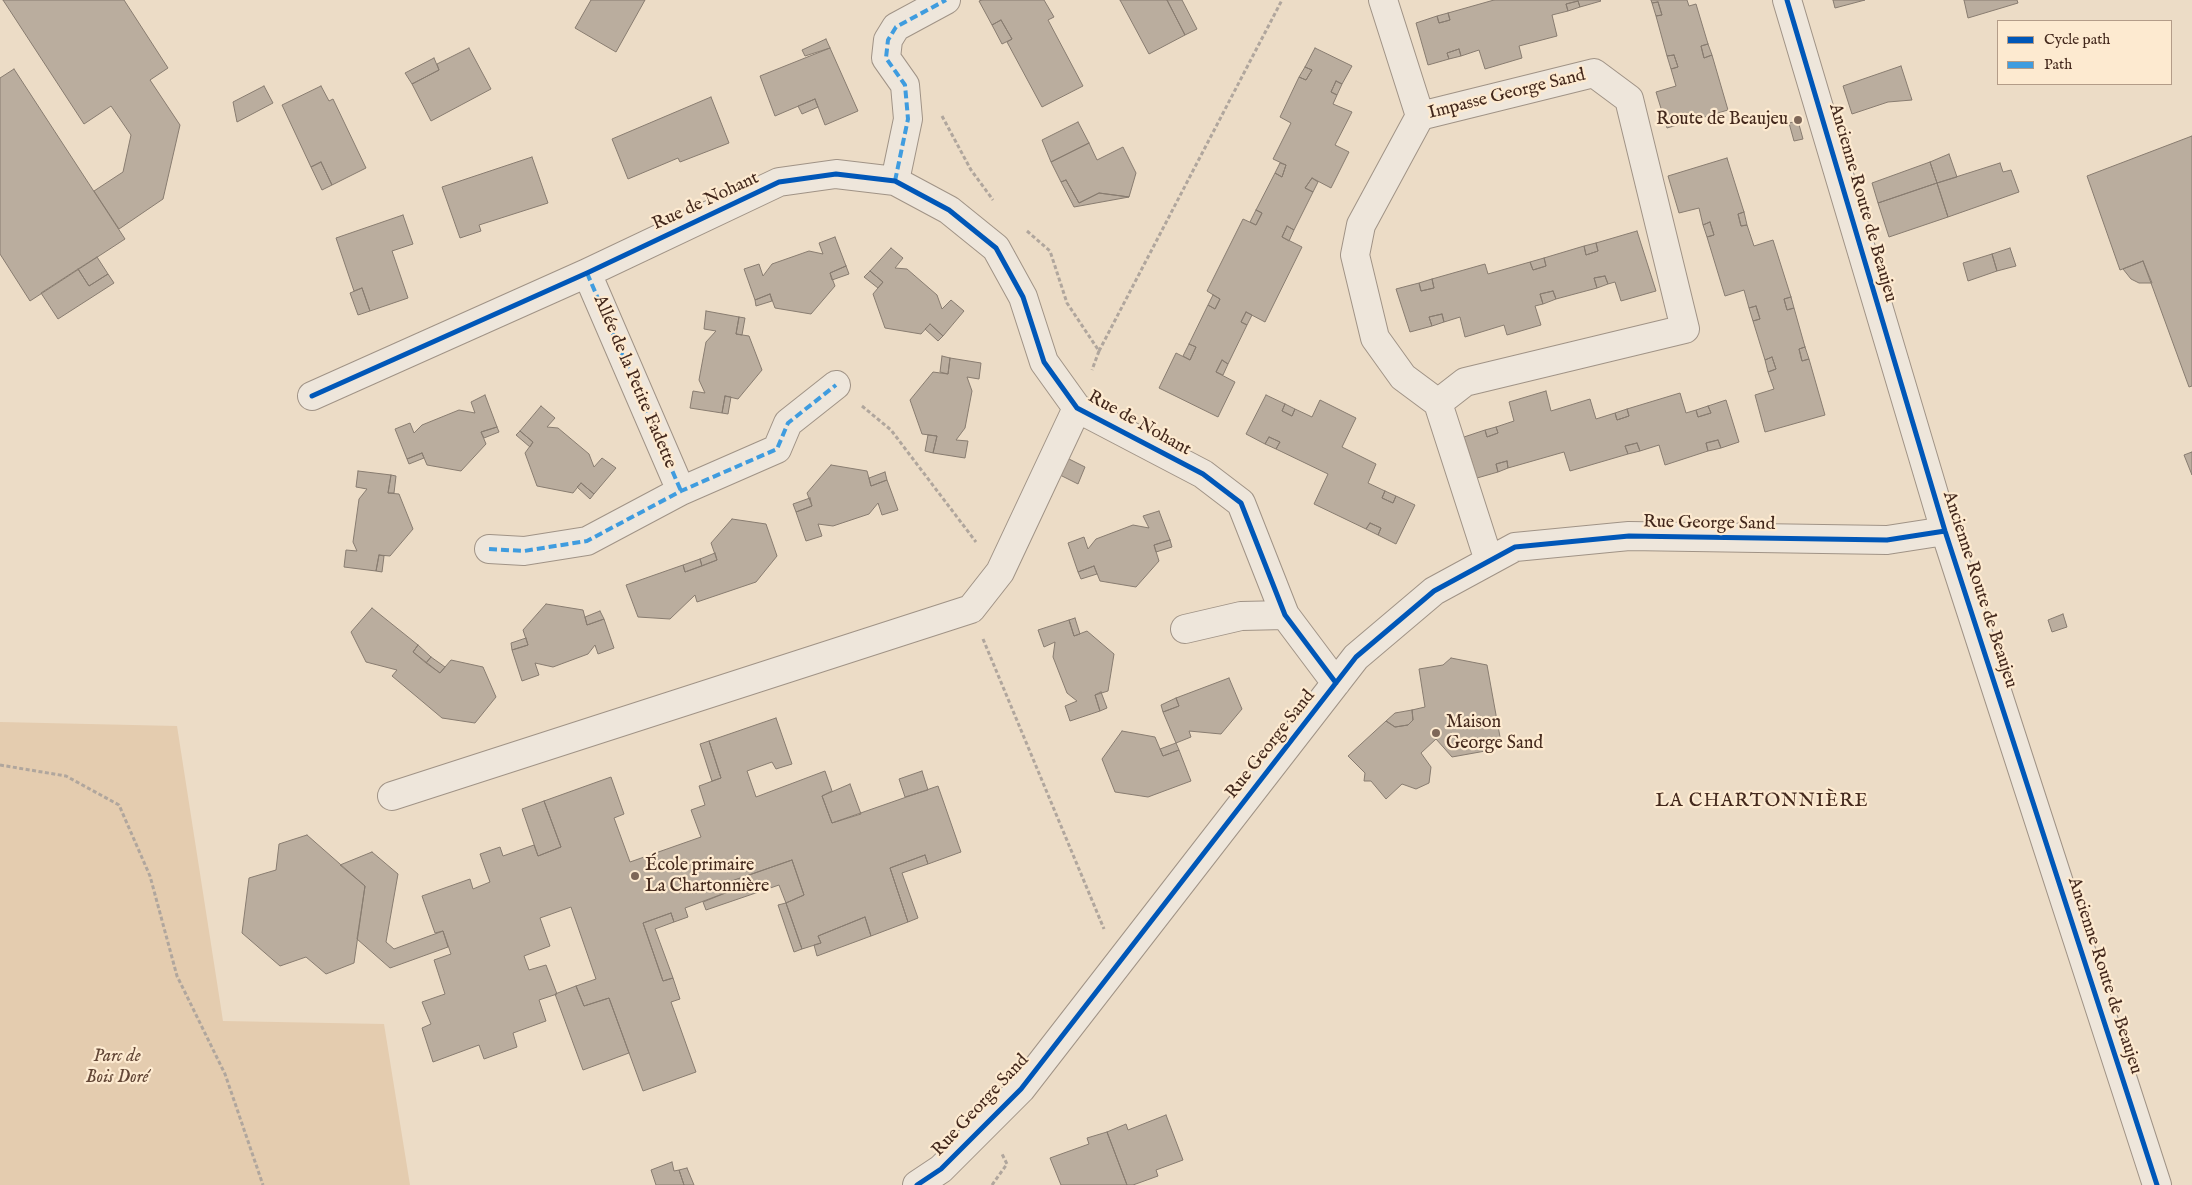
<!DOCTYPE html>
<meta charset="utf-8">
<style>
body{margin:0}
#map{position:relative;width:2192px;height:1185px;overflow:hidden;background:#ecdcc6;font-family:"IM FELL English",serif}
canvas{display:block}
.legend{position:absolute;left:1997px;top:20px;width:175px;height:65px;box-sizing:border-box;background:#fdead0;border:1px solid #b39c88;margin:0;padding:6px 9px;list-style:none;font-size:15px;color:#43281c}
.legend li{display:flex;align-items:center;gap:10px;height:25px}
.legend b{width:25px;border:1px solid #b39c88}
</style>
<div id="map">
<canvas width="2192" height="1185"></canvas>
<ul class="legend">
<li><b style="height:6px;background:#0057b8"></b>Cycle path</li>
<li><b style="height:6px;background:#3f9cdf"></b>Path</li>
</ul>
</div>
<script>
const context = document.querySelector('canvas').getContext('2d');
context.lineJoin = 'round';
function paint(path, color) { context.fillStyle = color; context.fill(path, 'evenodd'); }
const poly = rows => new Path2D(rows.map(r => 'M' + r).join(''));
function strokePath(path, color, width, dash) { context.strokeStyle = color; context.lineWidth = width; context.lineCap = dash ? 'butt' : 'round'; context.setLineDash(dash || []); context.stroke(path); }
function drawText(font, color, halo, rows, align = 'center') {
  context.font = font + ' "IM FELL English",serif'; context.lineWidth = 4.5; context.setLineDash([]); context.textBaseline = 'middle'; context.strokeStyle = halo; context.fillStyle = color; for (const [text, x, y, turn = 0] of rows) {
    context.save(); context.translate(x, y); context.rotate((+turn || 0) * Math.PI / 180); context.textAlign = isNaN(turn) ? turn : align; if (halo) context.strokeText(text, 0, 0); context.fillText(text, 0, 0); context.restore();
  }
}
const green = poly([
 [0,722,177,726,223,1021,384,1024,410,1185,0,1185]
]);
const building = poly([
 [3,0,124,0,168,68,150,80,180,125,163,199,119,229,94,191,123,172,131,135,111,106,84,124,3,0],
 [591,0,645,0,616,52,575,28,591,0],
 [982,0,1044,0,1054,17,1048,20,1083,86,1042,107,1007,42,1012,39,1001,20,992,25,979,1,982,0],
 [1120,0,1167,0,1185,35,1149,54,1120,0],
 [1167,0,1182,0,1197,29,1185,35,1167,0],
 [1494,0,1600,0,1601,1,1580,7,1578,1,1566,4,1568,11,1552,15,1557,36,1519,46,1522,58,1485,69,1479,50,1461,56,1459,49,1447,53,1449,59,1428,65,1416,23,1437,16,1439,23,1450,20,1448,13,1494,0],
 [1651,0,1687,0,1689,6,1696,4,1708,44,1701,46,1704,58,1712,55,1728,110,1667,128,1656,92,1676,86,1671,69,1678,67,1674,55,1667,56,1656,16,1662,15,1658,2,1652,3,1651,0],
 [1833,0,1865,0,1835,8,1833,0],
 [1964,0,2017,0,2018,3,1968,18,1964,0],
 [1578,1,1580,7,1568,11,1566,4,1578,1],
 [1658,2,1662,15,1656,16,1652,3,1658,2],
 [1448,13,1450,20,1439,23,1437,16,1448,13],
 [1001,20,1012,39,1002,44,992,25,1001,20],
 [826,39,830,48,805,56,802,50,826,39],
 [1708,44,1712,55,1704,58,1701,46,1708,44],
 [469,48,491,89,431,121,412,84,439,70,437,64,469,48],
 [830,48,858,111,825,125,815,99,775,116,760,76,830,48],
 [1315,48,1352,66,1342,84,1336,81,1331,92,1337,95,1333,104,1352,112,1335,145,1349,152,1331,188,1312,178,1305,188,1313,192,1294,230,1287,226,1282,237,1302,247,1265,322,1246,312,1241,322,1247,325,1228,364,1222,360,1216,372,1235,382,1218,417,1159,388,1176,353,1190,360,1196,347,1189,344,1208,305,1215,309,1220,299,1207,291,1243,219,1256,225,1262,213,1256,210,1275,173,1282,177,1286,165,1273,159,1291,123,1280,117,1299,77,1306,80,1312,70,1305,67,1315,48],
 [1459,49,1461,56,1449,59,1447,53,1459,49],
 [1674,55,1678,67,1671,69,1667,56,1674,55],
 [434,58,439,70,412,84,405,73,434,58],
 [1901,66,1912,100,1888,102,1852,114,1843,86,1901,66],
 [1305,67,1312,70,1306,80,1299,77,1305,67],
 [14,69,125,239,30,301,0,254,0,78,14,69],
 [1336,81,1342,84,1337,95,1331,92,1336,81],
 [264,86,273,103,237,122,233,102,264,86],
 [321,86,329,101,333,99,366,168,332,185,321,162,311,167,282,105,321,86],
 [711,97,729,143,680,162,678,158,628,179,612,139,711,97],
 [815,99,818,107,802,114,798,106,815,99],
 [1798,121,1803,139,1794,141,1789,123,1798,121],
 [1078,122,1089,143,1051,162,1042,140,1078,122],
 [2192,136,2192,386,2189,387,2143,261,2120,270,2087,176,2192,136],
 [1089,143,1097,160,1123,147,1136,173,1129,197,1099,193,1079,203,1066,180,1061,182,1051,162,1089,143],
 [1949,154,1957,177,1937,183,1930,162,1949,154],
 [532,157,548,203,479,225,481,231,460,238,442,187,532,157],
 [1727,158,1744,212,1738,214,1741,226,1747,225,1754,246,1773,240,1791,297,1784,299,1787,310,1794,308,1805,347,1799,349,1802,361,1809,359,1825,415,1765,432,1755,395,1774,389,1768,372,1776,369,1772,357,1765,360,1753,321,1760,319,1756,306,1749,308,1744,290,1725,296,1707,237,1714,235,1710,222,1703,225,1699,208,1679,213,1668,176,1727,158],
 [321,162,332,185,322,190,311,167,321,162],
 [1930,162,1937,183,1878,203,1872,183,1930,162],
 [1280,163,1286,165,1282,177,1275,173,1280,163],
 [2000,163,2003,172,2011,170,2019,192,1948,217,1937,183,2000,163],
 [1312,178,1318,182,1313,192,1305,188,1312,178],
 [1066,180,1079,203,1099,193,1129,197,1074,207,1061,182,1066,180],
 [1937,183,1948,217,1889,237,1878,203,1937,183],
 [1256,210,1262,213,1256,225,1250,222,1256,210],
 [1744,212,1747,225,1741,226,1738,214,1744,212],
 [403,215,413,244,392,251,408,298,370,311,362,288,354,291,336,238,403,215],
 [1710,222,1714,235,1707,237,1703,225,1710,222],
 [1287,226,1294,230,1289,241,1282,237,1287,226],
 [1637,231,1656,291,1621,301,1615,282,1608,284,1605,276,1594,278,1597,288,1556,299,1553,291,1540,294,1543,304,1535,306,1541,325,1507,335,1504,325,1465,337,1460,317,1444,322,1442,314,1429,317,1432,326,1410,332,1396,289,1419,283,1421,291,1434,288,1432,279,1485,264,1488,274,1530,262,1533,270,1546,266,1544,258,1584,246,1586,255,1598,251,1596,243,1637,231],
 [835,237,846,266,830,273,835,286,811,314,775,308,770,294,755,300,744,269,759,264,763,276,772,264,809,251,823,254,819,243,835,237],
 [1596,243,1598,251,1586,255,1584,246,1596,243],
 [891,248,903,258,895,268,907,269,937,295,942,309,951,300,964,311,943,336,930,324,921,334,885,328,873,294,883,282,870,271,891,248],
 [2010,248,2016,266,1997,271,1992,254,2010,248],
 [1992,254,1997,271,1968,281,1963,263,1992,254],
 [97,257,108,274,89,286,78,269,97,257],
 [1544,258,1546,266,1533,270,1530,262,1544,258],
 [2143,261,2152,283,2139,283,2131,279,2123,269,2143,261],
 [846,266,849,274,832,280,830,273,846,266],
 [78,269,89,286,108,274,114,283,58,319,41,293,78,269],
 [870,271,883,282,878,288,864,277,870,271],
 [1605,276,1608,284,1597,288,1594,278,1605,276],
 [1432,279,1434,288,1421,291,1419,283,1432,279],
 [362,288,370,311,358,315,350,293,362,288],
 [1553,291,1556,299,1543,304,1540,294,1553,291],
 [770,294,772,301,756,306,755,300,770,294],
 [1213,295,1220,299,1215,309,1208,305,1213,295],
 [1791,297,1794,308,1787,310,1784,299,1791,297],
 [1756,306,1760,319,1753,321,1749,308,1756,306],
 [706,311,739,317,736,334,749,336,762,370,738,399,725,396,722,413,690,408,693,391,705,393,699,380,706,342,716,331,704,329,706,311],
 [1246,312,1252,315,1247,325,1241,322,1246,312],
 [1442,314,1444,322,1432,326,1429,317,1442,314],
 [739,317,745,318,742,335,736,334,739,317],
 [930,324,943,336,938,341,925,329,930,324],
 [1189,344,1196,347,1190,360,1183,356,1189,344],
 [1805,347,1809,359,1802,361,1799,349,1805,347],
 [942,356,950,358,948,374,940,372,942,356],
 [1772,357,1776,369,1768,372,1765,360,1772,357],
 [950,358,981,363,979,379,967,377,972,391,965,428,956,440,968,441,965,458,933,453,937,436,922,434,910,400,933,372,948,374,950,358],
 [1222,360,1228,364,1223,375,1216,372,1222,360],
 [1546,391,1551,411,1590,399,1596,419,1615,413,1617,420,1629,416,1627,409,1680,393,1686,413,1696,410,1698,417,1711,413,1708,406,1726,400,1739,442,1721,448,1718,440,1706,443,1708,451,1665,465,1659,445,1640,451,1637,443,1625,446,1628,454,1570,471,1564,452,1508,468,1507,461,1496,464,1498,472,1477,478,1464,437,1485,430,1487,437,1498,433,1496,427,1514,421,1509,402,1546,391],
 [485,395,497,427,481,432,486,444,461,471,427,465,422,453,407,459,395,429,410,423,414,433,422,425,459,410,475,413,471,402,485,395],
 [1266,395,1285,404,1282,411,1292,416,1295,409,1312,417,1320,400,1356,418,1342,447,1376,464,1368,483,1385,491,1382,498,1393,503,1396,496,1415,505,1396,544,1378,535,1381,528,1370,523,1366,529,1314,504,1328,474,1276,449,1280,442,1269,437,1265,444,1246,434,1266,395],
 [725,396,731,397,728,414,722,413,725,396],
 [1285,404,1295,409,1292,416,1282,411,1285,404],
 [541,406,555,418,547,427,558,428,589,454,594,467,602,458,616,468,594,494,581,483,573,493,537,486,525,453,533,442,520,431,541,406],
 [1708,406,1711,413,1698,417,1696,410,1708,406],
 [1627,409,1629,416,1617,420,1615,413,1627,409],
 [497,427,499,432,484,438,481,432,497,427],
 [1496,427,1498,433,1487,437,1485,430,1496,427],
 [520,431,533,442,530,447,516,435,520,431],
 [928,435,937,436,933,453,925,451,928,435],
 [1269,437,1280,442,1276,449,1265,444,1269,437],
 [1718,440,1721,448,1708,451,1706,443,1718,440],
 [1637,443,1640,451,1628,454,1625,446,1637,443],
 [2192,452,2192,475,2184,455,2192,452],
 [422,453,424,458,409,464,407,459,422,453],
 [1067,458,1085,467,1078,484,1060,475,1067,458],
 [1507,461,1508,468,1498,472,1496,464,1507,461],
 [831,465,867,471,871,486,887,480,898,510,882,515,878,503,869,514,833,526,818,524,822,536,806,541,796,512,812,506,807,493,831,465],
 [358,471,391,475,388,493,399,494,413,529,390,556,379,555,376,571,344,567,346,550,357,551,353,542,359,499,367,489,356,487,358,471],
 [885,472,887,480,871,486,869,478,885,472],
 [391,475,396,476,394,493,388,493,391,475],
 [581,483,594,494,590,499,577,487,581,483],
 [1385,491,1396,496,1393,503,1382,498,1385,491],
 [810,498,812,506,796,512,793,504,810,498],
 [1159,511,1170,540,1154,545,1159,561,1136,587,1100,581,1094,566,1078,572,1068,543,1084,537,1088,549,1096,539,1133,525,1149,528,1143,516,1159,511],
 [732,519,766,524,777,556,756,582,697,602,695,595,670,619,638,617,626,585,683,565,685,572,717,560,711,543,732,519],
 [1370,523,1381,528,1378,535,1366,529,1370,523],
 [1170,540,1172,547,1156,552,1154,545,1170,540],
 [715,553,717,560,702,566,700,559,715,553],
 [379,555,384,556,382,572,376,571,379,555],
 [700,559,702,566,685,572,683,565,700,559],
 [1094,566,1097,574,1081,579,1078,572,1094,566],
 [546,604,583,610,587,625,604,619,614,648,598,654,595,645,588,654,553,667,535,663,539,675,522,681,512,650,528,645,523,630,546,604],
 [372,608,418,645,413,652,440,673,451,660,483,667,496,697,475,723,442,718,392,676,397,670,366,662,351,632,372,608],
 [600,611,604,619,587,625,585,617,600,611],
 [2063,614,2067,627,2052,632,2048,620,2063,614],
 [1075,618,1080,634,1074,636,1069,620,1075,618],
 [1069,620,1074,636,1087,631,1114,654,1108,691,1095,695,1100,711,1070,721,1065,706,1077,701,1067,693,1053,657,1055,642,1044,647,1038,630,1069,620],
 [526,638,528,645,512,650,511,643,526,638],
 [418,645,431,657,426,663,413,652,418,645],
 [431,657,445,667,440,673,426,663,431,657],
 [1451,658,1487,665,1502,748,1452,757,1436,739,1421,753,1431,767,1429,783,1416,789,1402,784,1386,799,1371,781,1364,781,1365,773,1348,756,1386,721,1395,727,1408,725,1413,720,1412,710,1425,707,1419,669,1443,665,1451,658],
 [1229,678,1242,709,1221,734,1189,731,1191,737,1176,743,1163,712,1179,706,1176,698,1229,678],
 [1101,692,1107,708,1100,711,1095,695,1101,692],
 [1176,698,1179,706,1163,712,1161,705,1176,698],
 [1412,710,1413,720,1408,725,1395,727,1386,721,1395,713,1412,710],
 [776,718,792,764,776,769,772,762,747,771,756,797,825,771,832,791,822,796,832,823,938,786,961,852,928,864,925,855,890,868,908,922,871,936,865,917,818,936,821,943,802,949,786,903,804,895,792,860,729,882,733,890,685,908,688,917,674,922,671,913,643,923,663,981,673,978,680,999,671,1002,696,1072,643,1091,609,998,584,1006,576,986,596,979,571,907,540,918,550,946,524,956,529,970,546,965,557,994,539,1000,546,1021,513,1033,517,1047,484,1059,479,1045,433,1062,422,1028,431,1024,422,1002,445,994,434,960,451,954,443,931,435,933,422,896,470,879,473,889,490,882,480,854,500,847,503,856,534,845,538,856,561,847,544,801,611,777,624,814,614,818,630,862,701,837,691,810,705,805,699,786,721,778,709,741,776,718],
 [1122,731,1155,737,1163,756,1179,750,1191,781,1148,797,1115,792,1102,759,1122,731],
 [709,741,721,778,712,781,700,744,709,741],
 [1176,743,1179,750,1163,756,1160,749,1176,743],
 [922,771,928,790,905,797,899,779,922,771],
 [850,784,861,814,832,823,822,796,850,784],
 [544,801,561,847,538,856,522,809,544,801],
 [307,835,365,886,354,963,326,974,306,957,280,966,242,933,249,878,276,870,279,844,307,835],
 [372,852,398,874,386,942,394,949,443,931,448,947,390,968,357,939,365,886,340,865,372,852],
 [925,855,928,864,902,873,918,918,908,922,890,868,925,855],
 [792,860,804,895,786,903,779,885,706,910,703,902,733,890,729,882,792,860],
 [786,903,802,949,794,952,778,905,786,903],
 [671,913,674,922,655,929,673,978,663,981,643,923,671,913],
 [865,917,871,936,817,956,814,945,821,943,818,936,865,917],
 [576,986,584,1006,609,998,629,1053,583,1070,555,994,576,986],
 [1166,1115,1183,1160,1156,1170,1158,1176,1133,1185,1127,1185,1107,1132,1126,1124,1128,1130,1166,1115],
 [1107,1132,1127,1185,1061,1185,1050,1158,1089,1144,1087,1138,1107,1132],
 [672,1162,674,1171,679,1170,684,1185,656,1185,651,1170,672,1162],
 [687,1168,694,1185,684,1185,679,1170,687,1168]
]);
const path = poly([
 [942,116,971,170,993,200],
 [1027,231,1050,251,1067,303,1099,351,1092,370],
 [1099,351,1282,0],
 [862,406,891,430,976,542],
 [983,639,1104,929],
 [0,765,66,776,119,805,150,876,177,976,225,1074,263,1185],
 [992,1185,1007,1164,1002,1154]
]);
const minor = poly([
 [1383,0,1420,116],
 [1787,0,1945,531,2157,1185],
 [895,181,908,119,905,85,886,58,888,40,896,27,946,0],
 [587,273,681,491],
 [312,396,587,273,779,182,836,174,895,181,949,210,996,248,1023,297,1044,362,1077,408,1203,474,1241,503,1285,615,1336,683],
 [1438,403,1465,382,1685,329,1629,99,1594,73,1420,116,1361,225,1355,255,1375,338,1403,377,1438,403,1489,561],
 [489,549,524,551,587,541,681,491,777,449,788,423,836,385],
 [1185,629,1241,616,1285,615],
 [392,796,971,609,1000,572,1077,408],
 [917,1185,941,1169,1021,1089,1356,657,1434,591,1515,547,1629,536,1887,540,1945,531]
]);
const quiet = poly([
 [895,181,908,119,905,85,886,58,888,40,896,27,946,0],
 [587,273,681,491],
 [489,549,524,551,587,541,681,491,777,449,788,423,836,385]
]);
const cycleway = poly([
 [1787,0,1945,531,2157,1185],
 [312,396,587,273,779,182,836,174,895,181,949,210,996,248,1023,297,1044,362,1077,408,1203,474,1241,503,1285,615,1336,683],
 [917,1185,941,1169,1021,1089,1356,657,1434,591,1515,547,1629,536,1887,540,1945,531]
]);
const markers = [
 [1798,120,5,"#7e6758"],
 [1436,733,5,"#7e6758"],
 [635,876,5,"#7e6758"]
];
const streetNames = [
 ["Impasse George Sand",1507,95,-14],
 ["Rue de Nohant",706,202,-25],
 ["Ancienne Route de Beaujeu",1862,203,74],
 ["Allée de la Petite Fadette",634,382,67],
 ["Rue de Nohant",1139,424,29],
 ["Rue George Sand",1709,524,1],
 ["Ancienne Route de Beaujeu",1979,590,72],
 ["Rue George Sand",1271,745,-52],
 ["Ancienne Route de Beaujeu",2104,976,72],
 ["Rue George Sand",981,1106,-47]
];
const poiNames = [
 ["Route de Beaujeu",1788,120,"right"],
 ["Maison",1446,723],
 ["George Sand",1446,744],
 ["École primaire",645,866],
 ["La Chartonnière",645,887]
];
const parkNames = [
 ["Parc de",117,1057],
 ["Bois Doré",117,1078]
];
const neighbourhoodNames = [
 ["LA CHARTONNIÈRE",1762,802]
];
paint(green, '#e4ccaf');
paint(building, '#baad9e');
strokePath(building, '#887c70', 1);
strokePath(minor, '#a09386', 30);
strokePath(path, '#b0a69d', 3, [4, 2.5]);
strokePath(minor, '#eee6db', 28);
strokePath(quiet, '#3f9cdf', 4, [8, 4]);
strokePath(cycleway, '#0057b8', 5);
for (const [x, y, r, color] of markers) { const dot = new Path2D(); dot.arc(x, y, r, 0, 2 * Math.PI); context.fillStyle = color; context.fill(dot); strokePath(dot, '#fdead0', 2); }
drawText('18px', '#43281c', '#fdead0', streetNames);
drawText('18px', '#43281c', '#fdead0', poiNames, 'left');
drawText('italic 18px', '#624636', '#fdead0', parkNames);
context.letterSpacing = '1px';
drawText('19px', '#43281c', '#fdead0', neighbourhoodNames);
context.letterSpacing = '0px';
</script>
